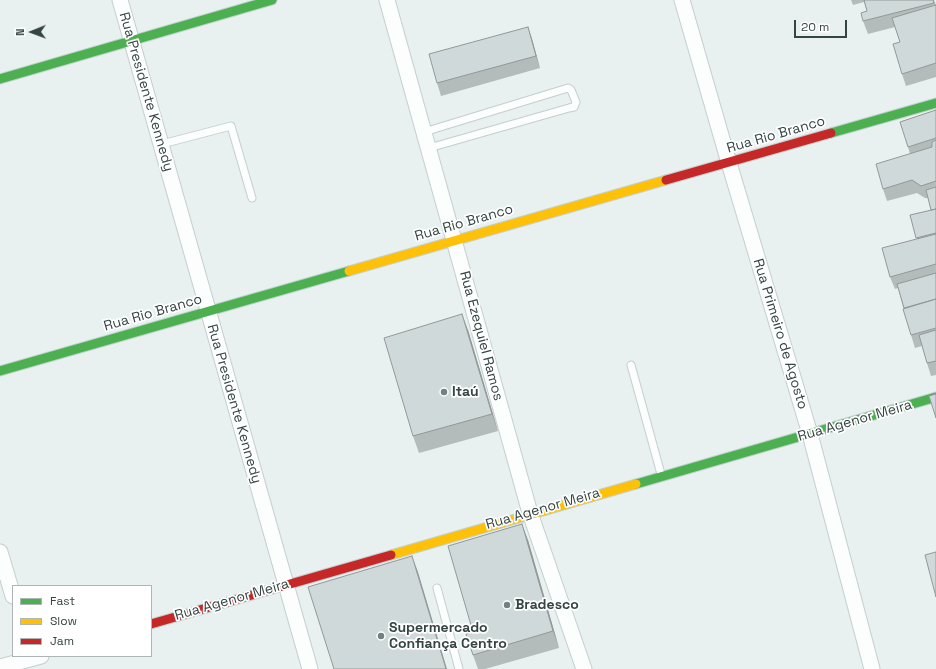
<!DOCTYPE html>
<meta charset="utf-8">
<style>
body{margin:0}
#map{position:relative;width:936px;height:669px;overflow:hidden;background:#e8f0f0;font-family:"Space Grotesk",sans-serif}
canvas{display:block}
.legend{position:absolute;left:12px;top:585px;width:140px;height:72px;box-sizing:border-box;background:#fff;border:1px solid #aeb5b4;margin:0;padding:5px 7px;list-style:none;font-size:12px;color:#344544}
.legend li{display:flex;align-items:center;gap:8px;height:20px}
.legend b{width:20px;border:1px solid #aeb5b4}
.north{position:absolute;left:12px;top:12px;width:40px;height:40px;-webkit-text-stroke:3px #fff;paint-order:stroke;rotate:269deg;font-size:11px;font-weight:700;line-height:16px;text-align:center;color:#344544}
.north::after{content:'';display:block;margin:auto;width:14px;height:18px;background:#344544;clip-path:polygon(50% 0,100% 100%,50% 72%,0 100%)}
.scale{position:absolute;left:794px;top:20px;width:53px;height:18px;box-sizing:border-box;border:2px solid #344544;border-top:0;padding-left:5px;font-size:12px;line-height:14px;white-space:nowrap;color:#344544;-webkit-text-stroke:3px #fff;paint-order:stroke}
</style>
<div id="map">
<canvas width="936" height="669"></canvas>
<ul class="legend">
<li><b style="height:5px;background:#4caf50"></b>Fast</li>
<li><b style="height:5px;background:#ffc107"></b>Slow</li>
<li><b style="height:5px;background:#c62828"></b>Jam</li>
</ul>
<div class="north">N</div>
<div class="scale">20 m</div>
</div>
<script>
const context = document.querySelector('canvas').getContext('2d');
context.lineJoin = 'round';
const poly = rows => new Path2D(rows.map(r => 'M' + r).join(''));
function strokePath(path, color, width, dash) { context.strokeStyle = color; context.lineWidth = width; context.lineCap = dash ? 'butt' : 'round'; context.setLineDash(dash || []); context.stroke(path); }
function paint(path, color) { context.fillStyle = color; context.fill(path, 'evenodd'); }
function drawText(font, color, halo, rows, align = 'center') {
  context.font = font + ' "Space Grotesk",sans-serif'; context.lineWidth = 3.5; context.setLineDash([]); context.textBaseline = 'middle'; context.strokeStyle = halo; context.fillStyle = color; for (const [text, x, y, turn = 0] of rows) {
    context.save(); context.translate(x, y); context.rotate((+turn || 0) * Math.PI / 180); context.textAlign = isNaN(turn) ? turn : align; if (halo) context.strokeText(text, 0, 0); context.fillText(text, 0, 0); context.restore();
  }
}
const lane = poly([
 [424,132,568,88,571,90,576,102,574,107,569,108,429,148],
 [162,144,231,126,252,198],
 [631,365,661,474],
 [437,588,459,669]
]);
const street = poly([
 [120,0,310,669],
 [387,0,530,513,584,669],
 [682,0,729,163,810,434,872,669],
 [0,552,13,596],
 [0,667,41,656]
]);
const fast = poly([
 [0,79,272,0],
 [831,133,936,103],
 [0,371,349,271],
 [636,484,936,397]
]);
const slow = poly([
 [349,271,666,180],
 [391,555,636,484]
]);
const jam = poly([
 [666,180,831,133],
 [151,624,391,555]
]);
const wall = poly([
 [851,0,934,0,936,5,936,77,906,86,902,74,900,42,895,27,868,34,863,21,867,11,864,2,853,5],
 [528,27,532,39,540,68,441,96,437,83],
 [936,110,936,375,931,376,927,363,922,346,915,348,911,335,898,288,895,289,890,277,917,239,910,215,931,210,928,198,925,198,917,193,887,201,883,189,910,154,908,147],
 [468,330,498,431,419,453,413,436],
 [528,540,559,648,485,669,478,669,473,655,473,632]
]);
const shadedWall = poly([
 [528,27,532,39,540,68,536,56],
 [462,314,468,330,498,431,492,414],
 [522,524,528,540,559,648,553,631],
 [412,556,418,572,447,669,446,669]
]);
const building = poly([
 [864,0,933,0,934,3,863,21,861,13,867,11,864,0],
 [936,5,936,63,902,74,893,44,900,42,892,18,936,5],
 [528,27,536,56,437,83,429,54,528,27],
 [936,110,936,138,908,147,900,122,936,110],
 [936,140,936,181,921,186,912,180,883,189,876,164,932,147,932,142,936,140],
 [936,187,936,209,931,210,926,190,936,187],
 [936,209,936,233,916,238,910,215,936,209],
 [936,234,936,264,890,277,882,248,936,234],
 [936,273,936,299,904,308,897,284,936,273],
 [936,299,936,328,911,335,903,309,936,299],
 [462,314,492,414,413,436,384,338,462,314],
 [936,330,936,361,927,363,919,335,936,330],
 [936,394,936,418,929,396,936,394],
 [522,524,553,631,473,655,466,634,473,632,448,546,522,524],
 [936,552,936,597,925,555,936,552],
 [412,556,446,669,334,669,308,587,412,556]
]);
const markers = [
 [444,392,4,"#738180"],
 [507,605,4,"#738180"],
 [381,636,4,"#738180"]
];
const streetNames = [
 ["Rua Presidente Kennedy",146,92,74],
 ["Rua Rio Branco",776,135,-16],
 ["Rua Rio Branco",464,223,-16],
 ["Rua Rio Branco",153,313,-16],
 ["Rua Primeiro de Agosto",780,334,73],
 ["Rua Ezequiel Ramos",481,336,75],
 ["Rua Presidente Kennedy",234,404,74],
 ["Rua Agenor Meira",855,421,-16],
 ["Rua Agenor Meira",543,509,-16],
 ["Rua Agenor Meira",232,600,-16]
];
const poiNames = [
 ["Itaú",452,392],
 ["Bradesco",515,605],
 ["Supermercado",389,628],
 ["Confiança Centro",389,644]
];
strokePath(lane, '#c5cece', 9);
strokePath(street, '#c5cece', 17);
strokePath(fast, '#c0d0d0', 11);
strokePath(slow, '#c0d0d0', 11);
strokePath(jam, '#c0d0d0', 11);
strokePath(lane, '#fcfdfd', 7);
strokePath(street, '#fcfdfd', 15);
strokePath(fast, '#4caf50', 9);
strokePath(slow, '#ffc107', 9);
strokePath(jam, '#c62828', 9);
paint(wall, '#b3bbbb');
paint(shadedWall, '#929898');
paint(building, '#d0d9d9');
strokePath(building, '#929898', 1);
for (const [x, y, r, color] of markers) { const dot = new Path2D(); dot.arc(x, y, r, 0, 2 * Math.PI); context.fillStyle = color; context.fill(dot); strokePath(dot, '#fff', 1.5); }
drawText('14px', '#344544', '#fff', streetNames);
drawText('bold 14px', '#344544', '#fff', poiNames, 'left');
</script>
